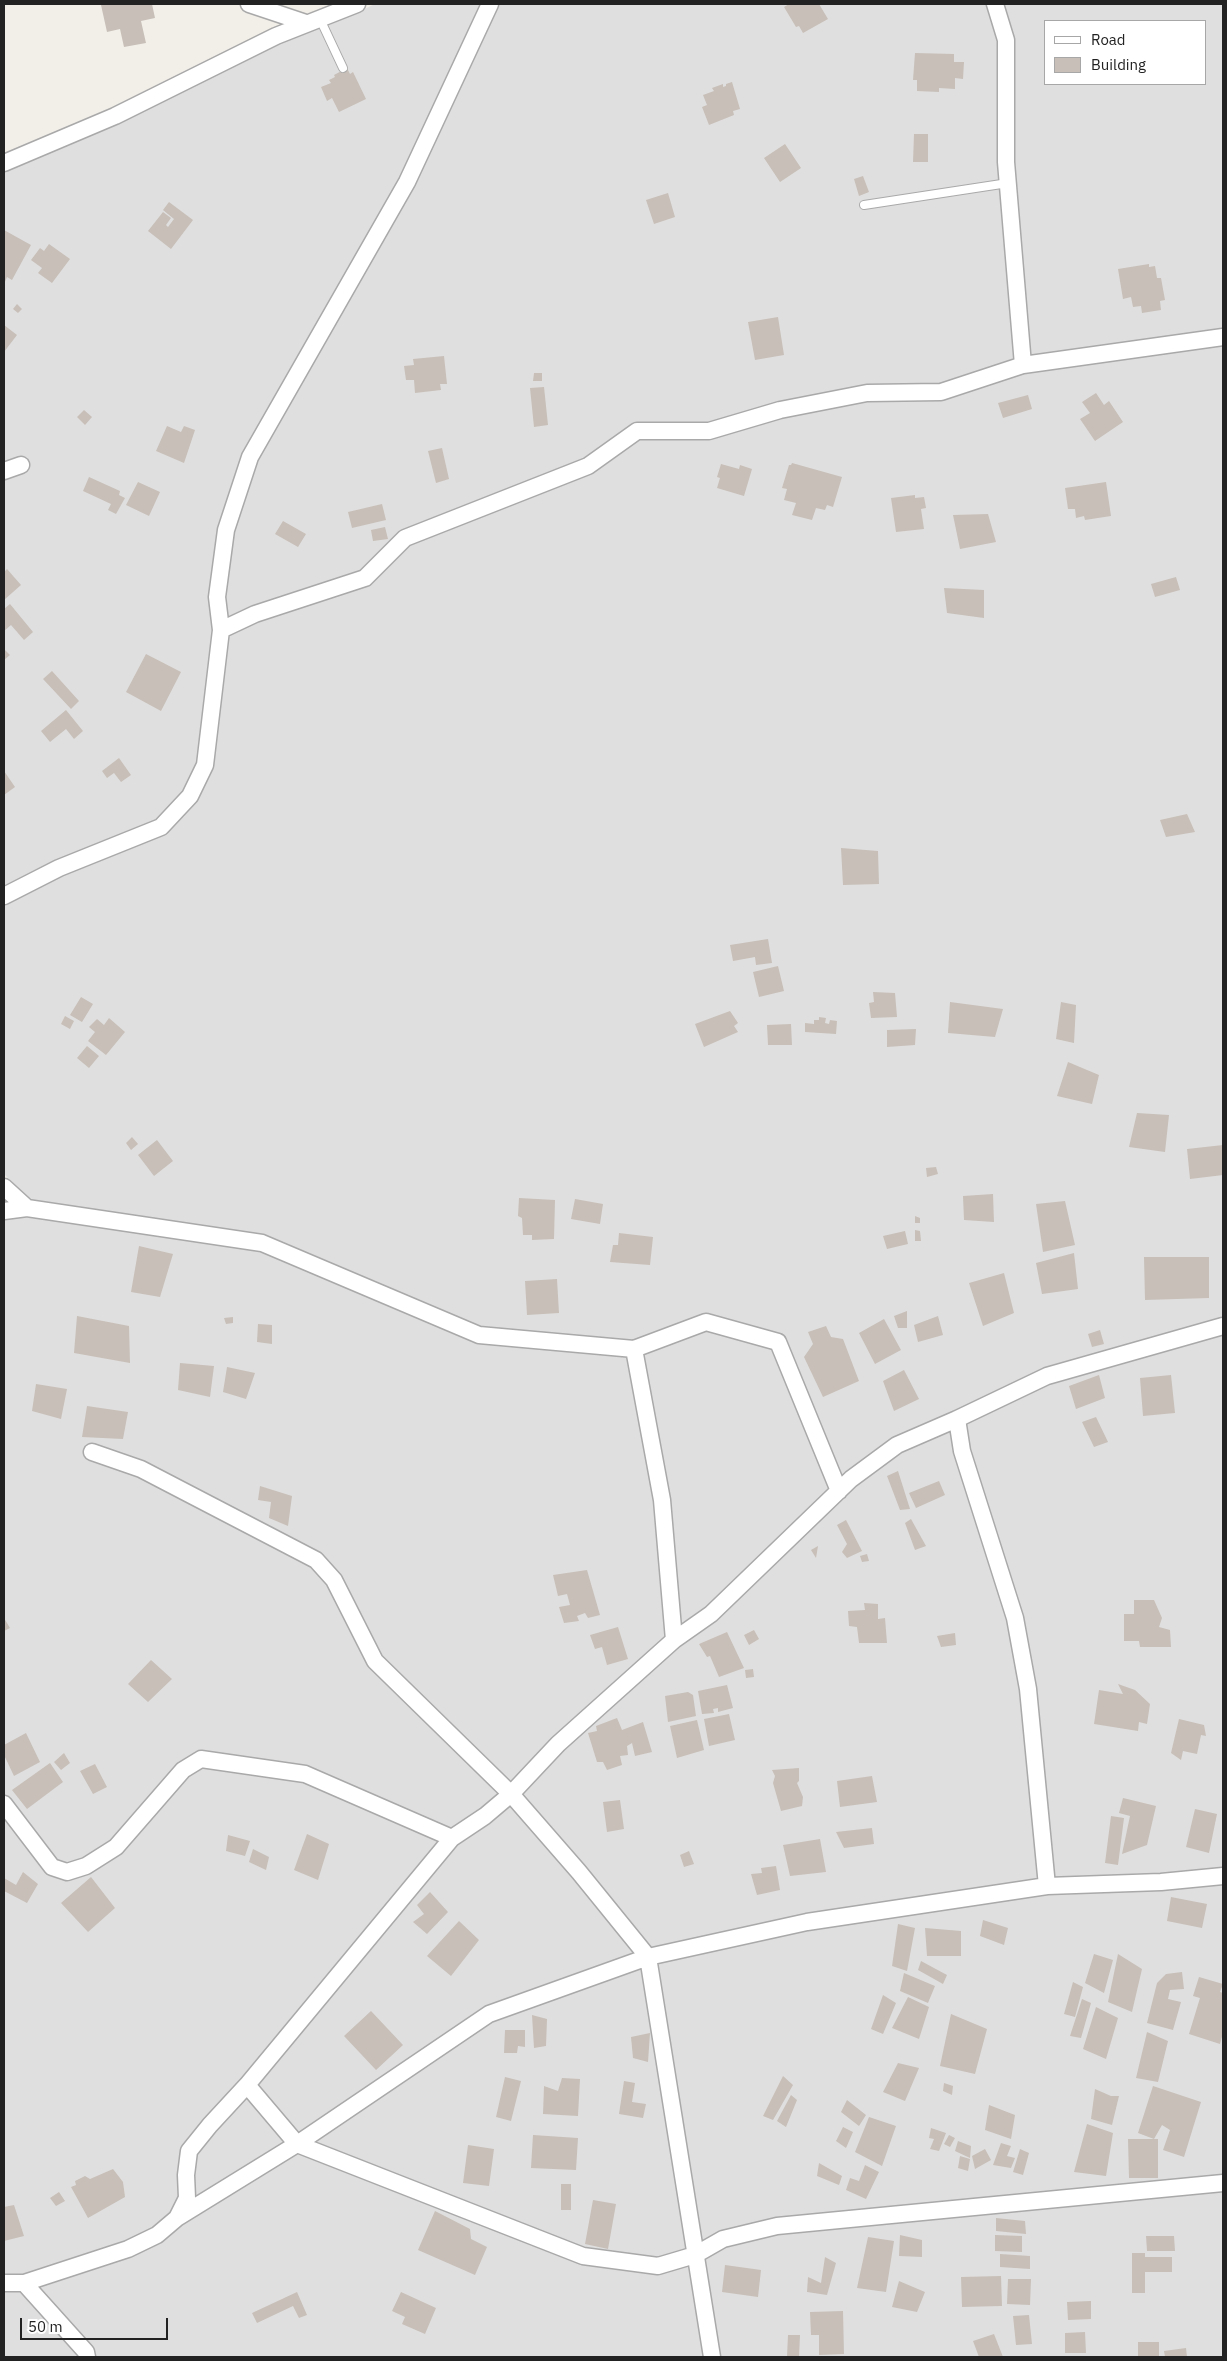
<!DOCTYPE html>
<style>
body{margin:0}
#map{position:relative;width:1227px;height:2361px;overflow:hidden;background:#f2efe9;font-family:"IBM Plex Sans",sans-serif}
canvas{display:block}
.frame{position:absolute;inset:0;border:5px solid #222;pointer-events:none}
.legend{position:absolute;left:1044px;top:20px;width:162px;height:65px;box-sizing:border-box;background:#fff;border:1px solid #a7a7a7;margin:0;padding:6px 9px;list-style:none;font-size:15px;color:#222}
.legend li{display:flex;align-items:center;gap:10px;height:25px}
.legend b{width:25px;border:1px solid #a7a7a7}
.scale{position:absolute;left:20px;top:2318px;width:148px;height:22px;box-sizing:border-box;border:2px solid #222;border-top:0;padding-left:6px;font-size:15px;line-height:18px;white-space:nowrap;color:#222;-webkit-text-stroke:4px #fff;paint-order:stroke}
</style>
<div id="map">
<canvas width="1227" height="2361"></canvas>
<div class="frame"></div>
<ul class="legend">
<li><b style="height:6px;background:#fff"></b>Road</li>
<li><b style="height:14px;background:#c7bfb8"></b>Building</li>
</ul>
<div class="scale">50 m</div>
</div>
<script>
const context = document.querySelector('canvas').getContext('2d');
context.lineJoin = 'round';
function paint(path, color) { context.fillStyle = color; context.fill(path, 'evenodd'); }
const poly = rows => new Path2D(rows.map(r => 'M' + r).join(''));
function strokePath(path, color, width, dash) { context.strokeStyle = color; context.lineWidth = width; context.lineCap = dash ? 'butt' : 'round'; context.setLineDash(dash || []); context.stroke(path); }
const residential = poly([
 [375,4,1223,4,1223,2357,4,2357,4,1219,32,1203,4,1174,4,171,119,123,281,41,332,24],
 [1046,21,1206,21,1206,84,1046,84]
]);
const building = poly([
 [108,4,152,4,155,18,141,21,146,43,124,47,120,29,107,32,101,5],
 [789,4,819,4,828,19,803,33,799,26,796,27,784,7],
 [915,53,954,54,954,62,964,62,963,79,955,78,955,89,939,88,939,92,917,91,917,80,913,80],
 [347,68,350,74,353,72,366,99,339,112,332,98,327,101,321,87,331,83,329,80,335,77,334,75],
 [732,82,740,109,733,111,734,115,709,125,702,107,707,105,703,95,714,91,712,88,723,84,723,87,726,86,726,84],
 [914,134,928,134,928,162,913,162],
 [785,144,801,168,780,182,764,158],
 [863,176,869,192,859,196,854,179],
 [668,193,675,217,654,224,646,200],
 [169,202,193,220,171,249,148,231,163,212,171,218,166,225,168,227,174,219,163,210],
 [4,230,31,245,12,280,7,277,4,284],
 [49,244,70,259,52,283,38,273,42,268,31,260,40,248,44,251],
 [1149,264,1149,267,1155,266,1157,278,1161,278,1165,300,1160,301,1161,310,1142,313,1141,306,1133,307,1131,297,1123,299,1118,269],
 [17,304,22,309,18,313,13,309],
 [778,317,784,355,755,360,748,322],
 [4,325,17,335,4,352],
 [444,356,447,384,440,384,441,390,415,393,414,380,406,380,404,366,414,365,413,359],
 [534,373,542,373,542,381,533,381],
 [544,387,548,425,534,427,530,388],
 [1096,393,1104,405,1109,401,1123,422,1095,441,1080,419,1090,413,1082,402],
 [1028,395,1032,409,1003,418,998,403],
 [84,410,92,417,85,425,77,417],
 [167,426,181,432,184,426,195,430,184,463,156,451],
 [442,448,449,479,436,483,428,451],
 [792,463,842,477,833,507,827,505,825,510,816,508,812,520,792,515,796,503,784,500,787,489,782,488,789,465,791,465],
 [721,464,739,469,740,465,752,469,744,496,717,488,720,478,717,477],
 [89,477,120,491,119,495,125,498,116,514,108,510,111,504,83,491],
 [138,482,160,492,149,516,126,505],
 [1106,482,1111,516,1085,520,1084,516,1076,518,1075,509,1068,509,1065,488],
 [915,495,915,498,924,497,926,508,921,509,924,529,896,532,891,498],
 [382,504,386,520,352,528,348,512],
 [988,514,996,542,960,549,953,515],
 [283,521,306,534,298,547,275,534],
 [385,527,388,539,373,541,371,530],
 [7,569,21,585,4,600,4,572],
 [1176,577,1180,590,1155,597,1151,584],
 [944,588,984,590,984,618,947,613],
 [10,604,33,632,24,640,11,625,4,631,4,609],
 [4,649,10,655,4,660],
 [146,654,181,672,161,711,126,692],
 [52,671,79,701,71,709,43,679],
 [66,710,83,731,74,739,66,729,50,742,41,731],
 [119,758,131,775,121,782,114,773,107,778,102,771],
 [4,771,15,787,4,795],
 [1187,814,1195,832,1166,837,1160,820],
 [841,848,878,851,879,884,843,885],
 [768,939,772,963,756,965,755,957,733,961,730,945],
 [778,966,784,991,759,997,753,972],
 [873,992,895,993,897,1017,871,1018,869,1003,874,1002],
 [81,997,93,1004,82,1022,70,1015],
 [950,1002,1003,1009,995,1037,948,1033],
 [1061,1002,1076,1005,1074,1043,1056,1039],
 [730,1011,738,1023,734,1026,738,1032,704,1047,695,1024],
 [65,1016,74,1021,70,1029,61,1024],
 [819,1017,826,1018,825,1023,829,1024,830,1020,837,1021,836,1034,805,1032,805,1023,814,1024,814,1020,819,1020],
 [109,1018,125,1032,106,1055,88,1041,95,1032,89,1027,97,1019,104,1025],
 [791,1024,792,1045,768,1045,767,1025],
 [916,1029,915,1045,887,1047,887,1030],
 [87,1046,99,1056,89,1068,77,1058],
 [1068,1062,1099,1075,1092,1104,1057,1096],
 [1137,1113,1169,1115,1165,1152,1129,1147],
 [132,1137,138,1144,131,1150,126,1143],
 [157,1140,173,1161,154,1176,138,1155],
 [1223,1145,1223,1175,1190,1179,1187,1149],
 [936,1167,938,1174,927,1177,926,1168],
 [993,1194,994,1222,964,1220,963,1196],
 [519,1198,555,1200,554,1239,532,1240,532,1235,523,1235,522,1218,518,1216],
 [575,1199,603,1204,600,1224,571,1219],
 [1065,1201,1075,1245,1043,1252,1036,1204],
 [915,1216,920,1218,920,1223,915,1223],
 [915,1230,920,1231,921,1241,915,1241],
 [905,1231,908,1244,887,1249,883,1236],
 [619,1233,653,1237,650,1265,610,1262,613,1245,618,1245],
 [139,1246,173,1254,160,1297,131,1292],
 [1074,1253,1078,1289,1042,1294,1036,1263],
 [1144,1257,1209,1257,1209,1298,1145,1300],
 [1004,1273,1014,1313,983,1326,969,1283],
 [557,1279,559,1313,527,1315,525,1281],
 [907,1311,907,1328,898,1328,894,1316],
 [77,1316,129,1326,130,1363,74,1353],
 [938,1316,943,1335,918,1342,914,1325],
 [233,1317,233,1323,226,1324,224,1318],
 [884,1319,901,1350,875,1364,859,1333],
 [258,1324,272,1325,272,1344,257,1342],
 [826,1326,831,1337,843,1339,859,1381,823,1397,804,1357,813,1344,808,1332],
 [1100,1330,1104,1344,1092,1347,1088,1334],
 [180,1363,214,1366,210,1397,178,1390],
 [227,1367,255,1373,246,1399,223,1392],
 [904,1370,919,1399,894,1411,883,1381],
 [1099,1375,1105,1398,1076,1409,1069,1386],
 [1171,1375,1175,1413,1143,1416,1140,1378],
 [36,1384,67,1389,61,1419,32,1411],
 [87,1406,128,1412,123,1439,82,1437],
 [1096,1417,1108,1442,1094,1447,1082,1422],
 [898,1471,910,1509,900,1510,887,1476],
 [939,1481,945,1495,916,1508,909,1493],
 [260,1486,292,1496,288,1526,269,1518,271,1502,258,1500],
 [911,1519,926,1546,915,1550,905,1523],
 [846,1520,862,1551,847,1558,842,1552,847,1544,837,1525],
 [818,1546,816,1558,811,1550],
 [867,1554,869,1561,862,1562,860,1556],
 [587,1570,600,1615,588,1618,585,1613,577,1616,579,1621,564,1623,559,1607,570,1605,567,1594,558,1596,553,1575],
 [1134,1600,1154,1600,1162,1618,1159,1627,1170,1630,1171,1647,1140,1647,1139,1641,1124,1641,1124,1614,1134,1614],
 [864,1603,878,1604,878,1619,885,1618,887,1643,859,1643,857,1627,849,1626,848,1611,865,1610],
 [4,1618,10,1628,4,1631],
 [618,1627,628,1659,607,1665,602,1647,595,1649,590,1635],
 [754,1630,759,1639,749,1645,744,1635],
 [727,1632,744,1668,719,1677,710,1656,707,1657,699,1644],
 [955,1633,956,1645,941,1647,937,1636],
 [151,1660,172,1679,148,1702,128,1684],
 [753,1669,754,1677,746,1678,745,1670],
 [1118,1684,1135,1690,1150,1704,1147,1724,1139,1722,1138,1731,1094,1724,1099,1690,1123,1694],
 [727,1685,733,1708,718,1712,718,1708,713,1709,714,1713,702,1714,698,1691],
 [688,1692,693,1695,696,1716,668,1722,665,1696],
 [729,1714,735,1740,709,1746,704,1719],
 [617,1718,622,1730,643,1722,652,1752,635,1756,632,1743,627,1746,628,1755,620,1756,622,1765,607,1770,603,1762,597,1762,588,1733,597,1731,596,1726],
 [1179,1719,1204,1725,1206,1736,1201,1735,1197,1754,1183,1751,1181,1760,1171,1753],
 [697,1720,704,1750,677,1758,670,1726],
 [26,1733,40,1762,14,1776,4,1755,4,1745],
 [64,1753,70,1763,61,1770,54,1762],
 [50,1763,63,1782,27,1809,12,1790],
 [95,1764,107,1787,93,1794,80,1771],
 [799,1768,799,1781,797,1783,803,1797,802,1806,781,1811,773,1783,775,1776,772,1770],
 [872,1776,877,1802,840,1807,837,1781],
 [1123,1798,1156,1806,1147,1845,1122,1854,1130,1816,1119,1813],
 [620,1800,624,1829,607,1832,603,1802],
 [1195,1809,1217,1814,1209,1853,1186,1847],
 [1111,1816,1124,1818,1118,1865,1105,1863],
 [872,1828,874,1844,844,1848,836,1832],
 [307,1834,329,1844,318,1880,294,1870],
 [228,1835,250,1841,245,1856,226,1851],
 [820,1839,826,1872,790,1876,783,1845],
 [253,1849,269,1857,266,1870,249,1862],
 [689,1851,694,1864,684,1867,680,1855],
 [776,1866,780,1890,757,1895,751,1874,762,1873,761,1868],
 [23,1872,38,1884,27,1903,4,1891,4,1878,16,1885],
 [91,1877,115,1908,88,1932,61,1903],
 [430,1892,448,1912,427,1934,413,1922,424,1914,417,1905],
 [1171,1897,1207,1904,1202,1928,1167,1921],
 [983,1920,1008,1928,1004,1945,980,1936],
 [459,1921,479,1940,451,1976,427,1956],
 [898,1924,915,1928,907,1971,892,1966],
 [925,1928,961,1931,961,1956,927,1956],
 [1094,1954,1113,1960,1104,1993,1085,1983],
 [1118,1954,1142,1969,1132,2012,1108,2002],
 [921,1961,947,1975,943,1984,918,1970],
 [1182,1972,1184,1989,1170,1990,1168,1999,1181,2002,1173,2030,1147,2023,1157,1983,1166,1974],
 [904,1973,935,1986,928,2003,900,1991],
 [1199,1977,1223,1984,1220,1992,1223,1993,1223,2033,1220,2044,1189,2034,1200,1998,1193,1996],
 [1073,1982,1083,1987,1075,2017,1064,2014],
 [883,1995,896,2003,883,2034,871,2029],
 [908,1997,929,2007,919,2039,892,2028],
 [1082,1999,1091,2003,1081,2038,1070,2036],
 [1096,2007,1118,2018,1106,2059,1083,2049],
 [371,2011,403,2045,376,2070,344,2036],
 [951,2014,987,2029,975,2074,940,2066],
 [532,2015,547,2019,546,2046,534,2048],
 [505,2030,525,2030,525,2047,518,2046,517,2053,504,2053],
 [1147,2032,1168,2041,1158,2082,1136,2078],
 [650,2033,648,2062,633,2058,631,2037],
 [898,2063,919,2068,905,2101,883,2092],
 [783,2076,793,2085,773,2120,763,2116],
 [505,2077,521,2081,511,2121,496,2117],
 [562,2078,580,2079,578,2116,543,2114,544,2086,558,2091],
 [624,2081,635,2083,632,2102,646,2104,643,2118,619,2114],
 [944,2083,953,2086,952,2095,943,2091],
 [1153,2086,1201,2102,1184,2157,1163,2150,1170,2130,1162,2125,1154,2139,1138,2133],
 [1095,2089,1111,2096,1119,2096,1112,2125,1091,2119],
 [791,2095,797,2100,786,2127,777,2121],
 [847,2100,866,2115,859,2126,841,2112],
 [989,2105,1015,2115,1011,2139,985,2130],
 [869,2117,896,2126,882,2166,855,2152],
 [1087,2124,1113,2133,1106,2176,1074,2172],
 [843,2127,853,2132,846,2148,836,2141],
 [931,2128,946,2133,939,2151,930,2149,934,2139,929,2138],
 [533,2135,578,2138,576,2170,531,2168],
 [949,2135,955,2138,950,2147,944,2144],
 [1128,2139,1158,2139,1158,2178,1129,2178],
 [958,2141,971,2146,970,2158,955,2151],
 [1001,2143,1011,2146,1007,2156,1015,2158,1011,2168,993,2165],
 [468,2145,494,2149,489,2186,463,2183],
 [985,2149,991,2160,975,2169,972,2156],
 [1020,2149,1029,2153,1023,2175,1013,2172],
 [960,2156,970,2159,968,2171,958,2168],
 [819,2163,842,2176,839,2185,817,2176],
 [865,2165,879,2172,866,2199,846,2190,850,2178,859,2181],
 [113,2169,123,2182,125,2197,88,2218,71,2187,76,2185,75,2181,85,2176,90,2179],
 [561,2184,571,2184,571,2210,561,2210],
 [59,2192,65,2201,56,2206,50,2198],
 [593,2200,616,2204,608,2249,585,2244],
 [14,2205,24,2236,4,2241,4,2207],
 [435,2211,470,2229,471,2239,487,2247,475,2275,418,2250],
 [996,2218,1025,2221,1026,2234,996,2231],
 [900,2235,922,2240,922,2257,899,2256],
 [995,2235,1022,2236,1022,2252,995,2251],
 [1146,2236,1174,2236,1175,2251,1147,2251],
 [868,2237,894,2241,886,2292,857,2288],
 [1132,2253,1145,2253,1145,2257,1172,2257,1172,2272,1145,2272,1145,2293,1132,2293],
 [1000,2254,1030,2256,1030,2269,1000,2267],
 [825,2257,836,2263,827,2295,807,2292,808,2277,821,2283],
 [725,2265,761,2270,758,2297,722,2292],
 [1001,2276,1002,2306,962,2307,961,2277],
 [1008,2279,1031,2279,1030,2305,1007,2304],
 [899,2281,925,2292,917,2312,892,2307],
 [297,2292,307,2315,299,2318,293,2306,257,2323,252,2313],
 [401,2292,436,2308,425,2334,402,2324,405,2317,392,2311],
 [1091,2301,1091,2319,1068,2320,1067,2302],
 [843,2311,844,2354,819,2355,819,2335,811,2335,810,2312],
 [1029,2315,1032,2344,1016,2345,1013,2316],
 [1085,2332,1086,2353,1065,2353,1065,2333],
 [994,2334,1003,2357,979,2357,973,2341],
 [788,2335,800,2335,799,2357,787,2357],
 [1138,2342,1159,2342,1159,2357,1138,2357],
 [1186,2348,1187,2357,1165,2357,1164,2351]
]);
const lane = poly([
 [320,19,343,68],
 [864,205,1008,183]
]);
const street = poly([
 [249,4,306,23],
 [995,4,1006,40,1006,162,1023,365],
 [4,163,115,116,276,36,357,4],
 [4,471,21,465],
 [221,630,255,614,365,578,405,538,588,466,637,431,709,431,780,410,867,393,941,392,1023,365,1223,337],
 [4,896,59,868,161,827,190,796,205,765,221,630,217,597,226,530,250,457,407,182,490,4],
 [4,1187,27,1208],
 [4,1211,27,1208,262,1243,479,1335,634,1349,706,1322,778,1342,839,1491],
 [634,1349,662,1500,674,1640],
 [957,1419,962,1451,1015,1618,1028,1689,1047,1886],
 [92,1452,141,1469,316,1560,334,1580,375,1661,511,1794,579,1872,648,1957,712,2357],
 [4,1804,52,1867,67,1872,86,1866,116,1847,183,1770,201,1759,305,1774,452,1838],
 [247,2085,297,2144,583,2256,658,2266,695,2255,723,2239,777,2226,1223,2183],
 [177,2218,297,2144,489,2014,648,1957,807,1922,1047,1886,1161,1882,1223,1876],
 [4,2283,24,2283,128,2249,157,2235,177,2218,187,2198,186,2175,189,2151,210,2125,247,2085,452,1838,485,1816,511,1794,558,1744,674,1640,711,1614,851,1479,897,1445,957,1419,1047,1376,1223,1326],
 [24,2283,86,2352,87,2357]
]);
paint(residential, '#e0dfdf');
paint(building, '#c7bfb8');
strokePath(lane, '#a9a9a9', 10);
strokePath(street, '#a9a9a9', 19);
strokePath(lane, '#fff', 8);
strokePath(street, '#fff', 16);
</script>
